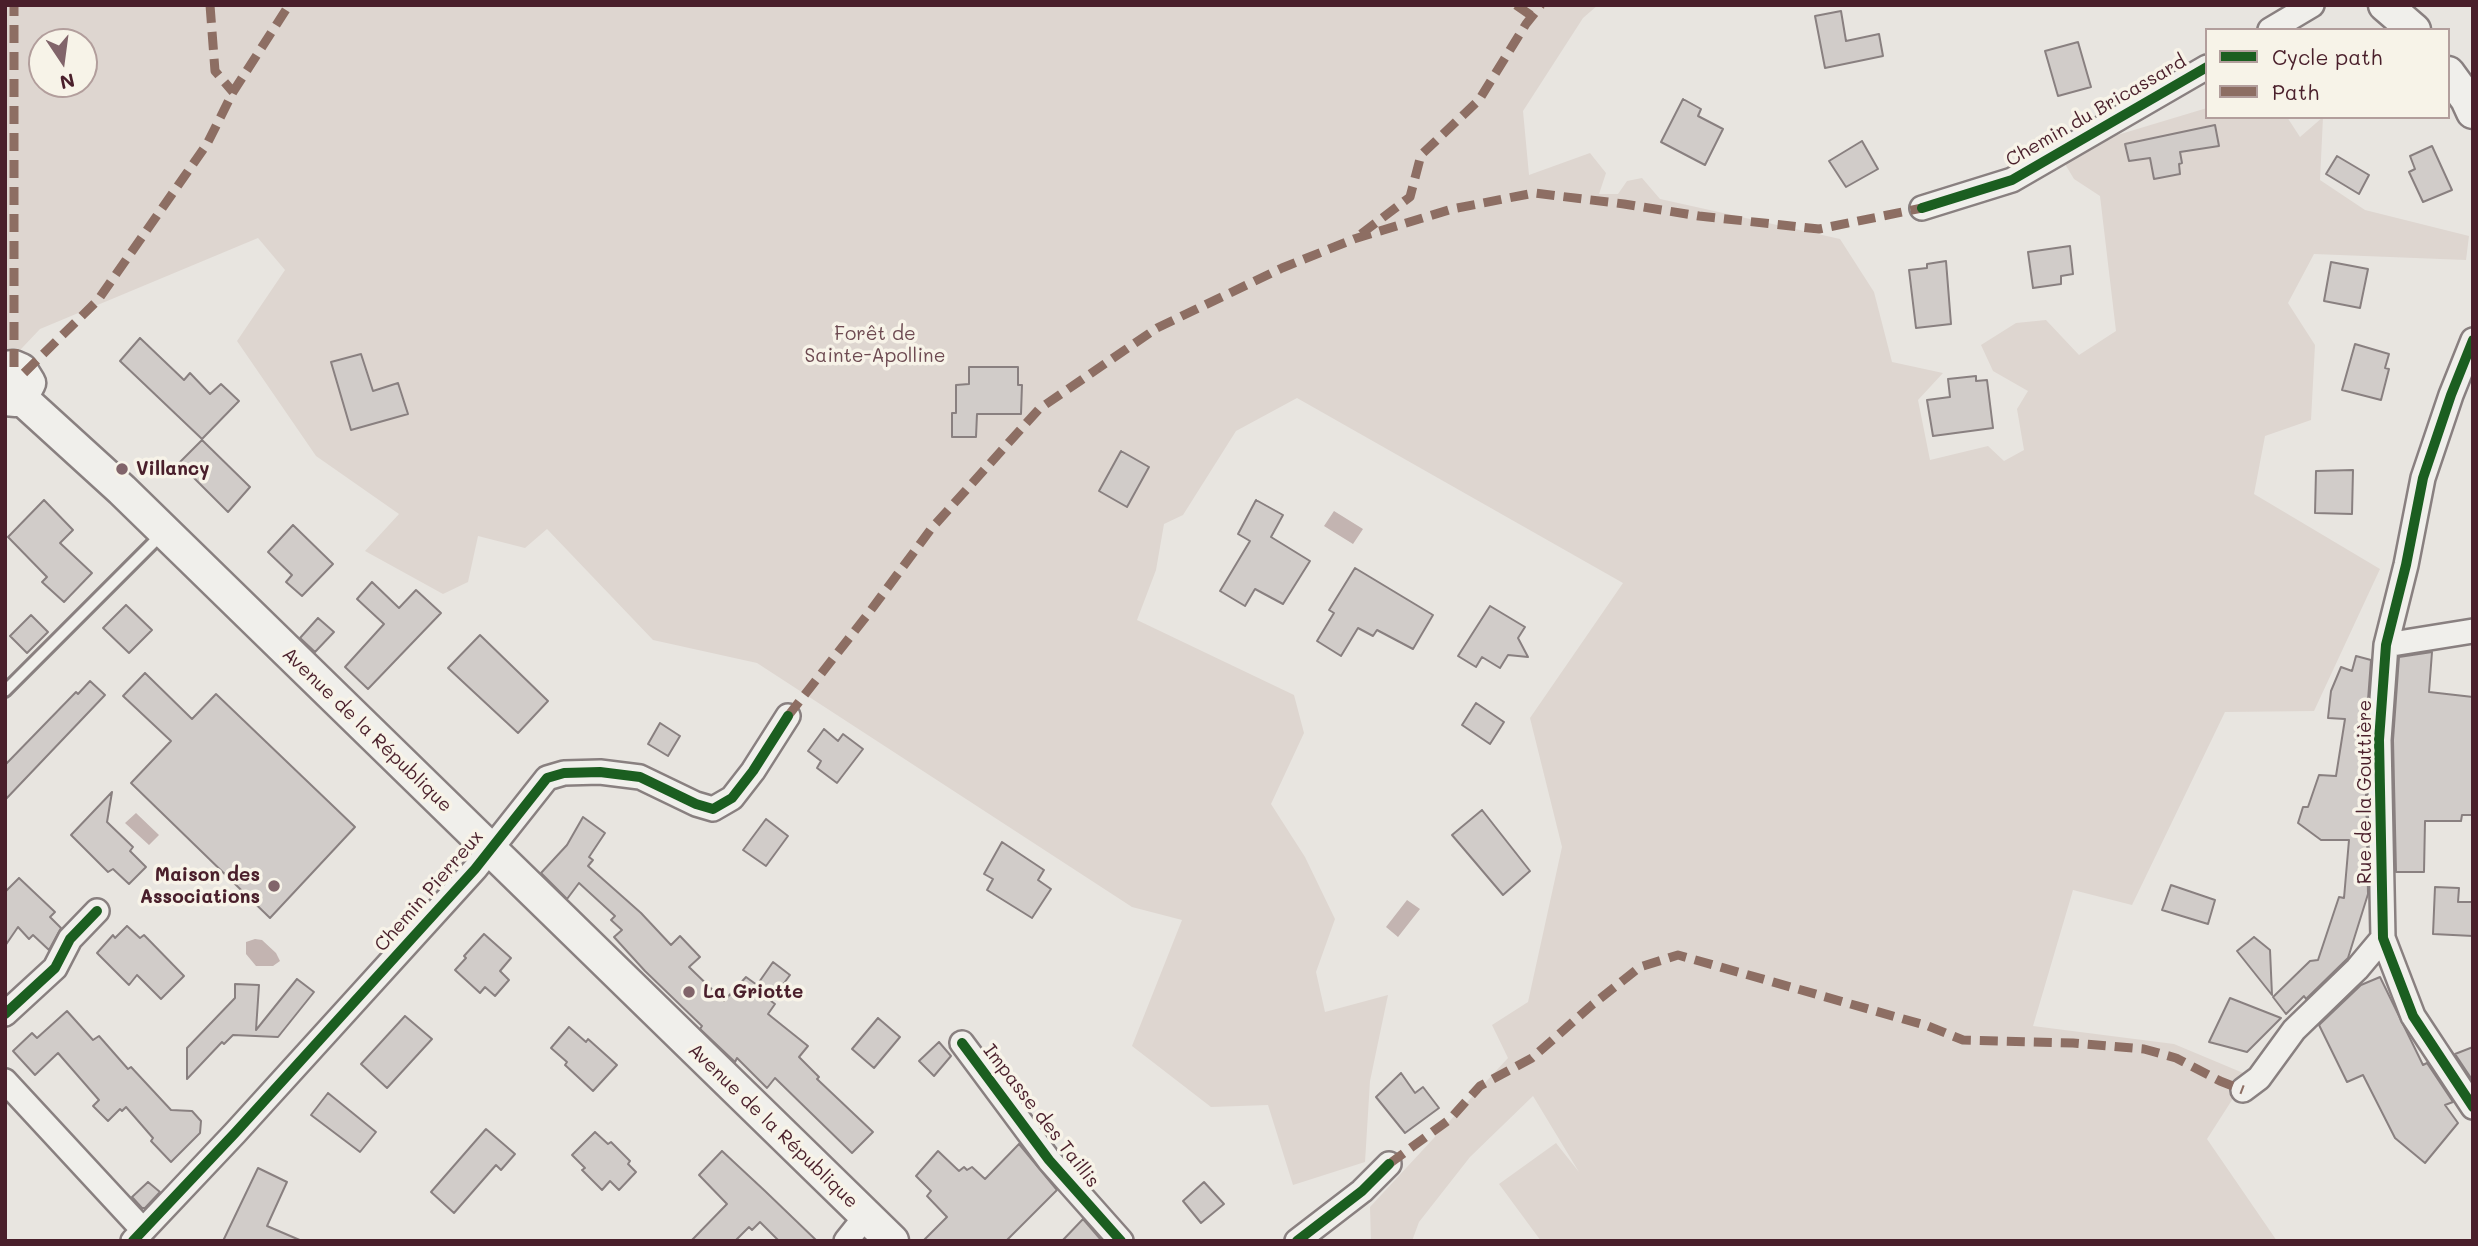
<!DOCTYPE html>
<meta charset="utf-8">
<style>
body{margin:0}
#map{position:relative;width:2478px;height:1246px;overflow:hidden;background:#e8e5e0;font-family:Mali,sans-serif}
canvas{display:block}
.frame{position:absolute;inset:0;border:7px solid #4a1f2b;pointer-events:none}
.legend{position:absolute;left:2205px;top:28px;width:245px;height:91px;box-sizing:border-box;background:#f7f3e8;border:2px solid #b29e9c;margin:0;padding:9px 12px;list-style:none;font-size:21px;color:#4a1f2b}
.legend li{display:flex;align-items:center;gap:14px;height:35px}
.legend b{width:35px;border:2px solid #b29e9c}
.north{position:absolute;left:28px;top:28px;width:70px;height:70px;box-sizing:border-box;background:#f7f3e8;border:2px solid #b29e9c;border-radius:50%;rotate:167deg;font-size:19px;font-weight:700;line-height:28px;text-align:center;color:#4a1f2b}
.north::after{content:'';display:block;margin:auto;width:24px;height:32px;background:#81646a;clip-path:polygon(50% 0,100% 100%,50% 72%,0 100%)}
</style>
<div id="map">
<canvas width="2478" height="1246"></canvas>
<div class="frame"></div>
<ul class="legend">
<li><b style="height:9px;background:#1b5e20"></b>Cycle path</li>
<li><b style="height:9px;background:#8d6e63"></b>Path</li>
</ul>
<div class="north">N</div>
</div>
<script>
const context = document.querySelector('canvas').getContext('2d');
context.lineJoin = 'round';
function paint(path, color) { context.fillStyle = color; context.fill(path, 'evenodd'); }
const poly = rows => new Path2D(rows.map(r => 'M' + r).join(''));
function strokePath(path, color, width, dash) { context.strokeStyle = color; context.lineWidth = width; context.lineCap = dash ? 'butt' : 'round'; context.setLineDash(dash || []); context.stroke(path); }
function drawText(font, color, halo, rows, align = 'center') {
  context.font = font + ' Mali,sans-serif'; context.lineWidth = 7; context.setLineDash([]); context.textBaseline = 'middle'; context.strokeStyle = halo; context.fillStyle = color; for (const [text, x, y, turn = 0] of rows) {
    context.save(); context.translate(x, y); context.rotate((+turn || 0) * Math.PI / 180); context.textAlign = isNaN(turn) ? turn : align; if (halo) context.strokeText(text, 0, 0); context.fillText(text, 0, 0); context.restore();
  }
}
const green = poly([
 [5,5,1598,5,1583,18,1523,111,1529,175,1590,153,1606,173,1599,194,1618,194,1627,181,1642,178,1660,199,1840,239,1874,292,1892,362,1943,373,1918,400,1930,460,1988,446,2004,461,2024,450,2017,409,2028,391,1993,371,1981,345,2016,323,2046,320,2079,355,2116,331,2100,196,2074,179,2065,164,2114,136,2207,108,2207,117,2287,117,2300,137,2323,117,2320,180,2365,210,2469,236,2466,260,2314,254,2288,303,2315,345,2311,420,2265,436,2254,494,2380,569,2314,711,2225,712,2132,905,2073,890,2033,1026,2174,1044,2248,1075,2207,1139,2277,1241,1541,1241,1499,1184,1556,1143,1579,1172,1533,1096,1470,1157,1419,1222,1412,1241,1371,1241,1370,1207,1508,1058,1492,1025,1528,1002,1562,847,1530,718,1623,583,1297,398,1236,431,1183,515,1164,524,1156,570,1137,620,1294,695,1304,733,1271,804,1305,857,1335,919,1316,972,1325,1012,1388,995,1370,1081,1365,1162,1293,1185,1268,1105,1211,1107,1132,1046,1182,920,1132,907,757,663,653,640,547,529,525,548,478,536,468,582,443,594,365,551,399,514,316,456,237,341,285,270,258,238,40,329,5,366],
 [42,42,84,42,84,84,42,84]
]);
const water = poly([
 [1334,511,1363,529,1353,544,1324,526],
 [136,813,159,835,149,845,125,823],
 [1407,900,1420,909,1398,937,1386,927],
 [255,939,262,940,276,953,280,961,273,966,256,966,246,954,246,942]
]);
const building = poly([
 [1841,11,1846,41,1879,34,1883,56,1825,68,1815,16,1841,11],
 [2078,42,2091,87,2058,96,2045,51,2078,42],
 [1683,99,1701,109,1698,116,1723,129,1705,165,1661,142,1683,99],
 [2215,125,2219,146,2180,152,2182,163,2179,164,2180,174,2154,179,2150,158,2129,161,2125,144,2215,125],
 [1862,141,1878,169,1846,187,1829,161,1862,141],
 [2432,146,2452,190,2423,202,2409,172,2415,169,2410,156,2432,146],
 [2337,156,2369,175,2359,194,2326,174,2337,156],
 [2070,246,2073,274,2061,276,2061,284,2033,288,2028,252,2070,246],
 [1946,261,1951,324,1916,328,1909,270,1927,268,1927,264,1946,261],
 [2331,262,2368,269,2360,308,2324,301,2331,262],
 [140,338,184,380,190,373,210,394,221,384,239,401,202,439,120,361,140,338],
 [2355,344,2389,354,2385,368,2389,369,2381,400,2342,390,2355,344],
 [361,354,373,391,398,383,408,414,351,430,331,362,361,354],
 [969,367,1018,367,1018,385,1022,385,1021,414,977,414,976,437,952,437,952,413,956,413,956,385,969,384,969,367],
 [1976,376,1976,381,1987,380,1993,428,1933,436,1927,400,1950,397,1948,379,1976,376],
 [202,440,250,487,228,512,179,463,202,440],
 [1121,451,1149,467,1127,507,1099,491,1121,451],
 [2353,470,2352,514,2315,513,2316,471,2353,470],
 [44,500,73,530,60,543,92,573,64,602,42,582,47,577,8,537,44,500],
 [1256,500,1283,515,1271,537,1310,561,1283,604,1255,589,1245,606,1220,591,1250,541,1238,534,1256,500],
 [293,525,333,564,302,596,286,582,292,575,268,552,293,525],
 [1355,568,1433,615,1413,649,1377,630,1373,636,1358,628,1341,656,1317,641,1334,613,1329,610,1355,568],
 [372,582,399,608,416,590,441,613,368,689,345,667,384,624,357,599,372,582],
 [126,605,152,630,129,653,103,628,126,605],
 [1490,606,1525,627,1518,638,1528,657,1508,655,1500,668,1482,657,1476,667,1458,656,1490,606],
 [31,615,48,632,27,653,10,636,31,615],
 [318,618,334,632,315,652,300,638,318,618],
 [480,635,548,701,518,733,448,668,480,635],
 [2432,652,2429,692,2473,697,2473,815,2462,815,2461,821,2425,821,2424,872,2396,872,2393,740,2399,657,2432,652],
 [2356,656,2371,660,2365,740,2368,894,2348,958,2306,999,2304,996,2286,1014,2273,997,2310,961,2318,960,2339,897,2344,898,2349,840,2321,840,2298,823,2303,807,2308,807,2319,775,2336,776,2345,719,2328,718,2331,691,2341,667,2352,671,2356,656],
 [145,673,192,719,216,694,355,827,270,918,131,783,171,741,123,696,145,673],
 [90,681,105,695,5,800,5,765,76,692,78,694,90,681],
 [1476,703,1504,722,1490,744,1462,725,1476,703],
 [660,723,680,736,668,756,648,744,660,723],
 [824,729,838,741,843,734,863,749,837,783,817,768,821,761,808,751,824,729],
 [112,792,107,822,133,847,130,851,146,867,129,884,113,869,108,872,71,835,112,792],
 [1482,810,1530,871,1503,895,1452,835,1482,810],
 [583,817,605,833,589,857,593,860,588,866,641,913,671,945,680,936,700,957,689,967,724,1001,746,977,757,985,773,962,790,975,771,1001,775,1004,768,1014,808,1046,799,1057,819,1077,817,1079,873,1132,852,1153,775,1078,767,1088,737,1058,735,1062,700,1029,702,1026,645,971,614,937,622,930,611,920,615,916,579,883,567,899,541,873,567,845,583,817],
 [766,819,788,836,766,866,743,850,766,819],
 [1002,842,1044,870,1038,880,1051,889,1032,918,987,890,993,879,984,874,1002,842],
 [19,878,55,912,50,917,61,928,49,950,33,935,29,939,18,927,5,946,5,892,19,878],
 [2171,885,2215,900,2208,924,2162,910,2171,885],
 [2435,887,2459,888,2458,902,2473,902,2473,936,2433,934,2435,887],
 [127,926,140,938,144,935,184,976,161,999,137,975,129,985,97,953,113,935,115,938,127,926],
 [484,934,511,958,500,971,509,980,495,996,485,987,480,993,455,970,466,958,464,956,484,934],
 [2254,937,2270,950,2272,995,2237,951,2254,937],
 [2380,977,2423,1065,2427,1063,2453,1102,2445,1105,2458,1123,2425,1163,2395,1138,2363,1075,2347,1082,2319,1025,2361,985,2380,977],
 [297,979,314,992,278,1037,233,1035,224,1044,222,1042,187,1079,187,1048,235,998,235,984,259,985,256,1030,297,979],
 [2230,998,2281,1018,2247,1052,2209,1042,2230,998],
 [67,1011,93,1040,99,1036,128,1069,131,1067,171,1110,192,1111,201,1121,200,1133,171,1162,151,1141,153,1138,126,1107,122,1111,120,1109,108,1121,93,1106,99,1100,58,1053,35,1075,13,1051,32,1033,37,1038,67,1011],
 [405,1016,432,1039,387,1088,361,1064,405,1016],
 [878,1018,900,1037,874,1068,852,1049,878,1018],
 [569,1027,586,1042,588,1039,617,1065,593,1091,565,1065,567,1062,551,1048,569,1027],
 [939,1042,951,1056,934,1076,919,1061,939,1042],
 [2473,1047,2473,1081,2455,1054,2473,1047],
 [1401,1073,1415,1093,1423,1087,1439,1108,1405,1133,1376,1097,1401,1073],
 [328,1093,376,1132,360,1152,311,1115,328,1093],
 [486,1129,515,1154,501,1170,496,1165,454,1213,431,1192,486,1129],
 [595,1132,608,1144,611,1142,630,1161,628,1164,636,1172,619,1190,610,1181,602,1190,582,1170,585,1168,572,1155,595,1132],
 [1019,1144,1057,1190,1006,1241,923,1241,947,1217,927,1196,931,1191,916,1176,938,1151,959,1171,964,1167,967,1170,972,1167,985,1179,1019,1144],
 [722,1151,765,1191,817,1241,779,1241,760,1222,752,1230,749,1227,735,1241,691,1241,727,1204,699,1175,722,1151],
 [258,1168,287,1182,267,1226,302,1241,223,1241,258,1168],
 [148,1182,160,1192,145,1208,142,1208,132,1197,148,1182],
 [1204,1182,1224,1204,1201,1223,1183,1201,1204,1182],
 [1083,1219,1102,1241,1062,1241,1083,1219]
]);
const lane = poly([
 [5,691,162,534]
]);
const street = poly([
 [2270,30,2312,5],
 [1922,208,2012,180,2207,67],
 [2473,340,2451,395,2423,478,2406,565,2386,645,2379,740,2383,938,2413,1016,2473,1107],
 [2386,645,2473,631],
 [5,1014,55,968,70,939,97,911],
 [962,1043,1049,1160,1121,1241],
 [5,1081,143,1230],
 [2243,1090,2259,1078,2294,1030,2357,969,2383,938],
 [133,1241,235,1133,475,869,547,778,564,773,600,772,640,777,696,804,713,809,732,798,753,771,788,716],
 [846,1241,866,1216],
 [1297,1241,1362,1191,1389,1164]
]);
const secondary = poly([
 [2385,5,2414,30],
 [2448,73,2467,99,2473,112],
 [5,368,14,367,21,370,29,383,21,398,16,400,5,399],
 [21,398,122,490,892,1241]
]);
const quiet = poly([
 [210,5,215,71,233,92],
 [1516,5,1532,16],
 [1361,234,1410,197,1421,155,1479,100,1526,24,1541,5],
 [14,367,14,5],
 [24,373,98,300,207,144,233,92,289,5],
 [788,716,868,614,931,529,1039,409,1157,328,1282,268,1354,239,1452,209,1534,193,1624,204,1699,216,1819,229,1922,208],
 [1389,1164,1450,1119,1480,1086,1532,1058,1592,1005,1640,967,1678,955,1928,1026,1963,1040,2073,1043,2144,1049,2176,1058,2220,1081,2243,1090]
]);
const cycleway = poly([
 [1922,208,2012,180,2207,67],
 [2473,340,2451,395,2423,478,2406,565,2386,645,2379,740,2383,938,2413,1016,2473,1107],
 [5,1014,55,968,70,939,97,911],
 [962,1043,1049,1160,1121,1241],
 [133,1241,235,1133,475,869,547,778,564,773,600,772,640,777,696,804,713,809,732,798,753,771,788,716],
 [1297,1241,1362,1191,1389,1164]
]);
const markers = [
 [122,469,7,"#81646a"],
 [274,886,7,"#81646a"],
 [689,992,7,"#81646a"]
];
const streetNames = [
 ["Chemin du Bricassard",2096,111,-30],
 ["Avenue de la République",367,730,44],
 ["Rue de la Gouttière",2365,792,-90],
 ["Chemin Pierreux",429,891,-49],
 ["Impasse des Taillis",1041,1116,52],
 ["Avenue de la République",773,1126,44]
];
const parkNames = [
 ["Forêt de",875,334],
 ["Sainte-Apolline",875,356]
];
const poiNames = [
 ["Villancy",136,469],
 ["Maison des",260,875,"right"],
 ["Associations",260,897,"right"],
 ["La Griotte",703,992]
];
paint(green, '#ded6d0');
paint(water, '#c3b4b1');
paint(building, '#d1ccc9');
strokePath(building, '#898080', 2);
strokePath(lane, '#898080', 16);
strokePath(street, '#898080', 28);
strokePath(secondary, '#898080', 37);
strokePath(lane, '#f0efeb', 10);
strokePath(street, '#f0efeb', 23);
strokePath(secondary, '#f0efeb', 32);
strokePath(quiet, '#8d6e63', 9, [18, 9]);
strokePath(cycleway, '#1b5e20', 10);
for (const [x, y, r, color] of markers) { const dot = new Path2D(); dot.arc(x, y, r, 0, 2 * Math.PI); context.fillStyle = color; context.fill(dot); strokePath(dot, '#f7f3e8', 2.5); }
drawText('19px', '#4a1f2b', '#f7f3e8', streetNames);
drawText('19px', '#6d4a51', '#f7f3e8', parkNames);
drawText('bold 19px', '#4a1f2b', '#f7f3e8', poiNames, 'left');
</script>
